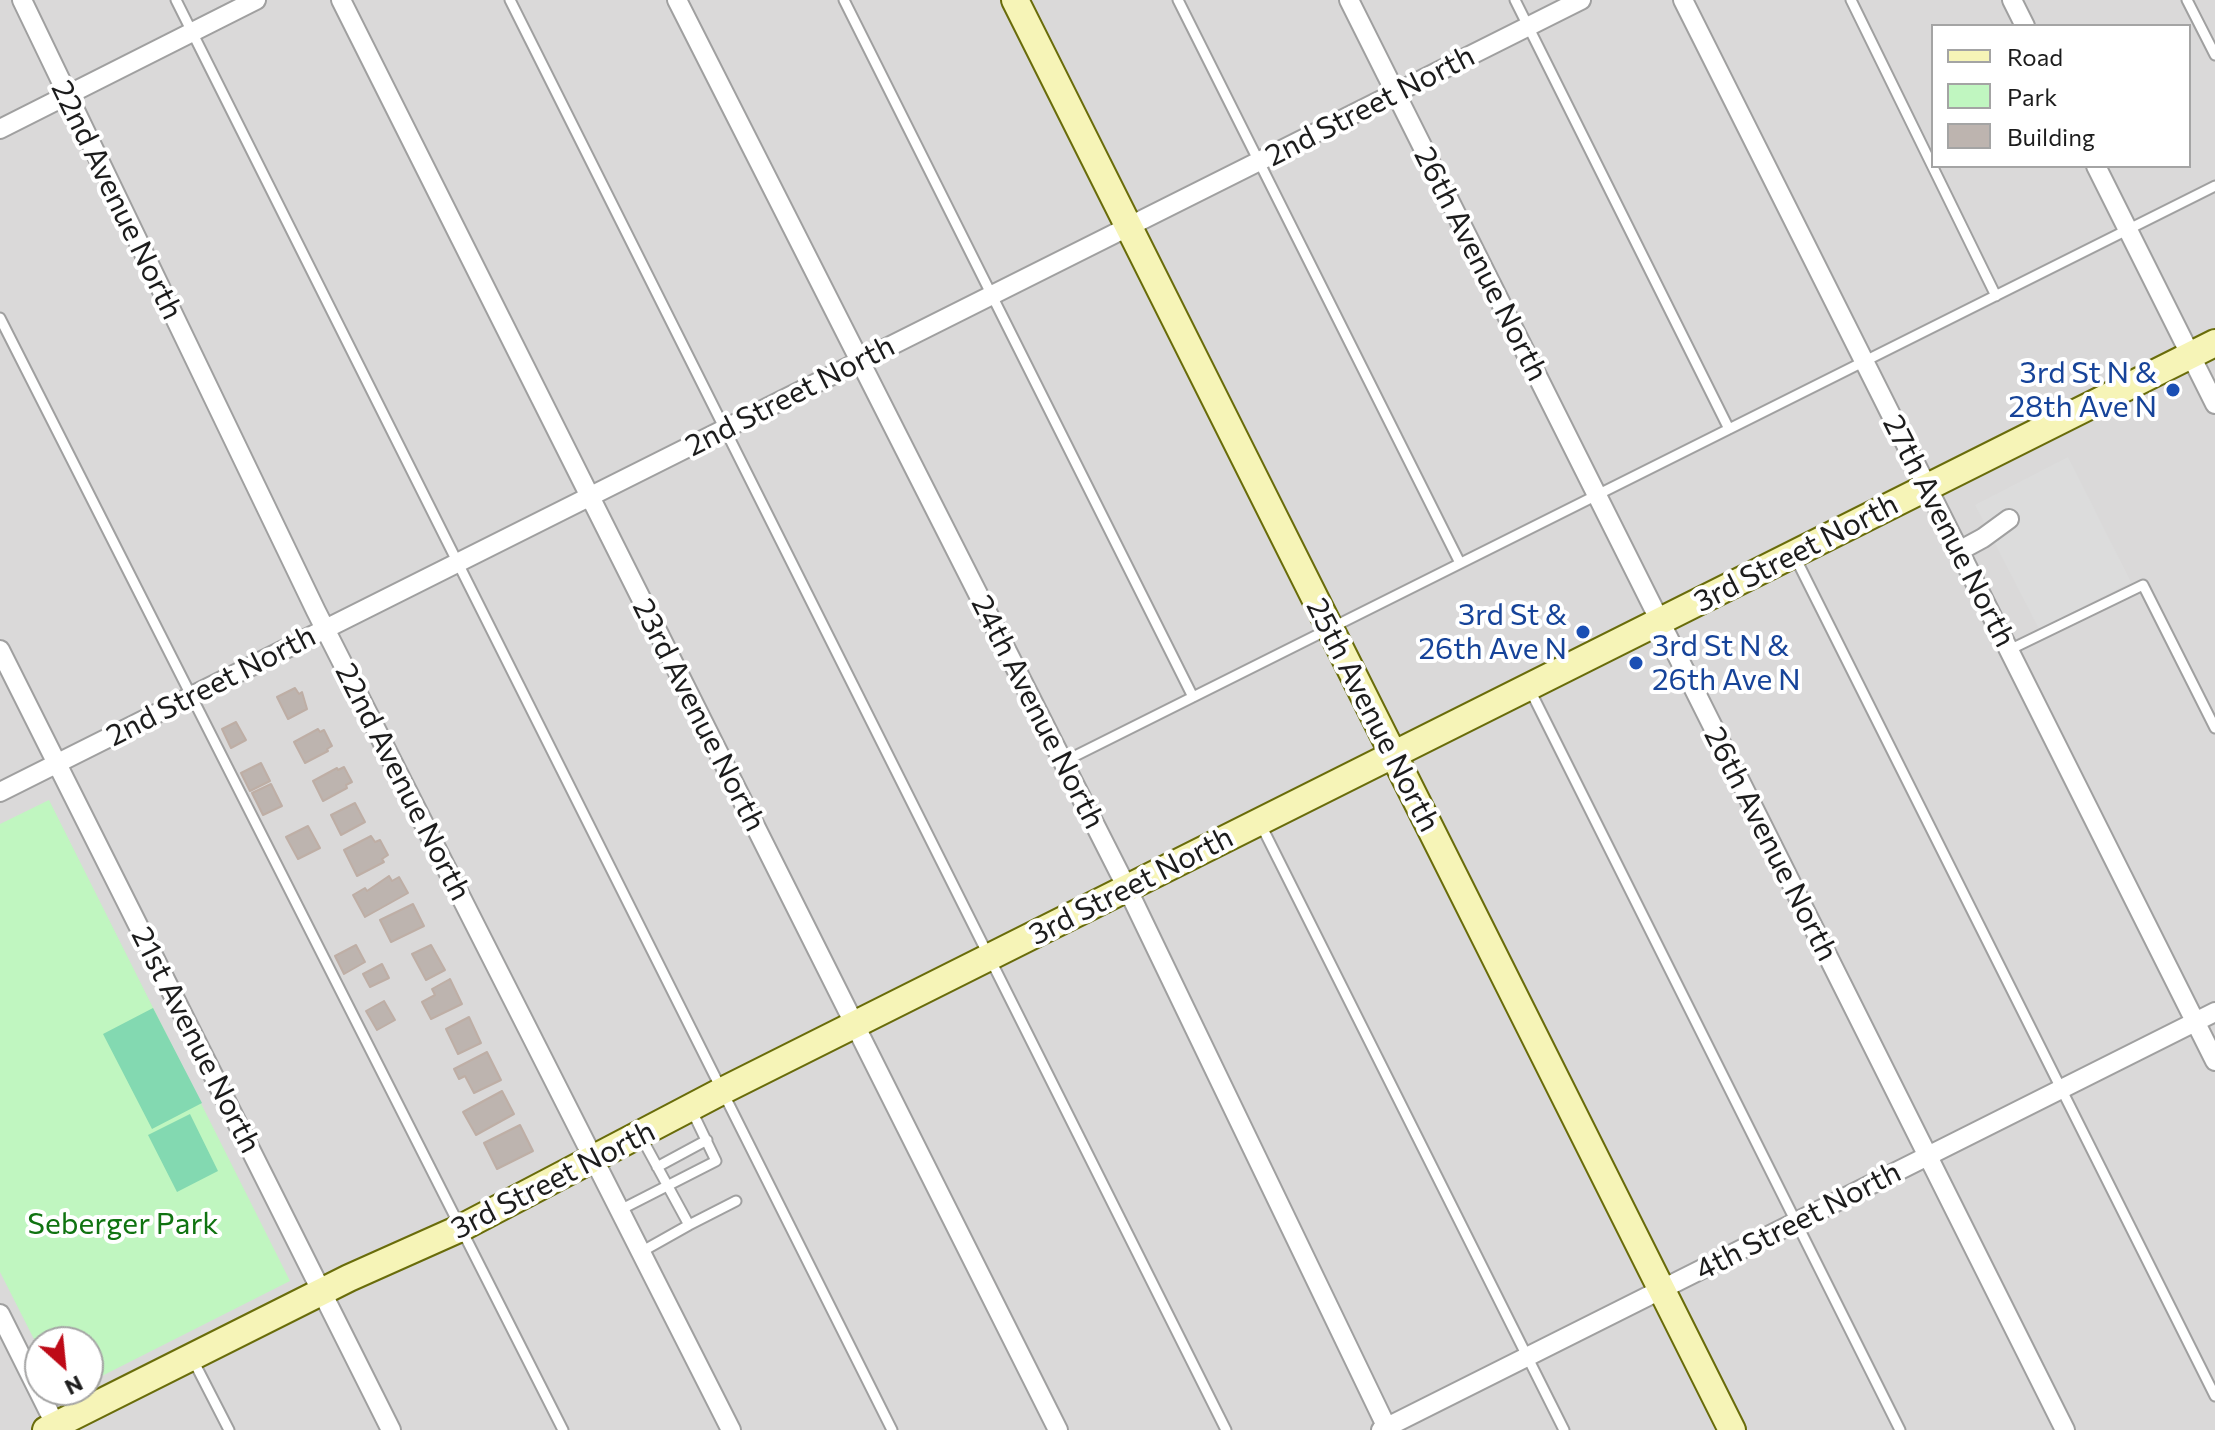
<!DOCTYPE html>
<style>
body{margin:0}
#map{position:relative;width:2215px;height:1430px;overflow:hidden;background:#ede8e2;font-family:Commissioner,sans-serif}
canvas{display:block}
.legend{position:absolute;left:1931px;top:24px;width:260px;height:144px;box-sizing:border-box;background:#fff;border:2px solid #a4a4a4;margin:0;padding:10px 14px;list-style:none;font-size:24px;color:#1c1c1c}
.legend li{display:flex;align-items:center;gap:16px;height:40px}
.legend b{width:40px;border:2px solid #a4a4a4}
.north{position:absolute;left:24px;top:1326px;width:80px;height:80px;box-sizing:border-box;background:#fff;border:2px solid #a4a4a4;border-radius:50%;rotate:153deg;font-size:22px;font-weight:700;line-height:32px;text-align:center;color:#1c1c1c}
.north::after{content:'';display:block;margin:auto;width:28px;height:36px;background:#be0a17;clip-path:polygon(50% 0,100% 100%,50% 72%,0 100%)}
</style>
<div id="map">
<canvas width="2215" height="1430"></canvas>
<ul class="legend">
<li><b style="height:10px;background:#f6f4b7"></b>Road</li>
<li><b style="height:22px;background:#c0f6c0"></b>Park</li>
<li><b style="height:22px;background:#bdb4af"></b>Building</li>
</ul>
<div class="north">N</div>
</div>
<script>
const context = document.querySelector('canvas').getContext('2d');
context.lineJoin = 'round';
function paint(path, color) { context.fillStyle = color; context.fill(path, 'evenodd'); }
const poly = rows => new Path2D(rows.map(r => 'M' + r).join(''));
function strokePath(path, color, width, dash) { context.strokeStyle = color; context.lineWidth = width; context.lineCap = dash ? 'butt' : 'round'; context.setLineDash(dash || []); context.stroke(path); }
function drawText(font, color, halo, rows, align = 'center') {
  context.font = font + ' Commissioner,sans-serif'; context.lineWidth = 8; context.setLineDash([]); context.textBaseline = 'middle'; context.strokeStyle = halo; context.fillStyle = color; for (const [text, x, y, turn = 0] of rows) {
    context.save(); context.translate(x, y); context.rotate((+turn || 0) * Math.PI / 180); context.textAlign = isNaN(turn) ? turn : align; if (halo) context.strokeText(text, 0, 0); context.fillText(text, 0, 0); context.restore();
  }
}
const residential = poly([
 [0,0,2215,0,2215,1430,0,1430],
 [1933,26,2189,26,2189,166,1933,166],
 [40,1342,88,1342,88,1390,40,1390]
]);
const park = poly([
 [49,800,290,1281,88,1383,88,1342,40,1342,40,1351,0,1272,0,824]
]);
const pitch = poly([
 [153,1008,202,1103,152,1129,103,1034],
 [190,1114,218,1171,177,1192,148,1135]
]);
const parking = poly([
 [2068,457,2131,582,2039,629,1975,505]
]);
const building = poly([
 [295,688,299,694,302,692,307,709,288,719,277,697,295,688],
 [236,722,246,740,231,748,222,729,236,722],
 [318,729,320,732,324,730,332,746,327,749,328,751,305,763,294,742,318,729],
 [261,763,270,781,250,791,241,773,261,763],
 [344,767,352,782,346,785,347,788,323,801,313,781,337,768,338,770,344,767],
 [271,784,282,806,263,815,252,793,271,784],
 [355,803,365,822,341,835,331,815,355,803],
 [308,826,320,848,298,859,286,837,308,826],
 [371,836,375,842,380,840,388,855,382,859,384,862,357,876,344,850,371,836],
 [389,876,392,881,399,877,408,893,365,917,353,895,365,888,367,891,389,876],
 [413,904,424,926,391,942,380,920,413,904],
 [356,945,365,962,344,974,335,956,356,945],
 [431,945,445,970,426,980,412,954,431,945],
 [382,964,389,978,370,987,363,974,382,964],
 [450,979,462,1004,431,1019,422,1002,435,995,432,989,450,979],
 [384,1001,395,1020,377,1030,366,1011,384,1001],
 [469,1017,481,1043,458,1054,446,1029,469,1017],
 [487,1052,501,1080,474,1093,465,1076,459,1079,454,1069,487,1052],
 [502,1091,514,1114,476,1135,463,1112,502,1091],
 [520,1125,533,1151,497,1169,484,1143,520,1125]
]);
const lane = poly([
 [176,0,892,1430],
 [510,0,1226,1430],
 [844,0,1193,697],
 [1178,0,1460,563],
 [1515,0,1729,429],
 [1851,0,1996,296],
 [2187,0,2215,55],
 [0,318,563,1430],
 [1794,555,2215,1396],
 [2009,650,2143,585,2215,728],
 [1530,690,1900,1430],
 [1063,762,2215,186],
 [1261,825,1564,1430],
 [640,1135,689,1225,641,1252],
 [657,1167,707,1140],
 [620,1210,716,1161,692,1111],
 [689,1225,736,1201],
 [192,1358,229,1430]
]);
const street = poly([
 [22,0,316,611,731,1430],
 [341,0,1058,1430],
 [677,0,1127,888,1388,1430],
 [1349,0,2065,1430],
 [1683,0,2215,1061],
 [2012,0,2025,26],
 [0,129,256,0],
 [2096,166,2215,404],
 [1959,551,1983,538,2009,519],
 [0,650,391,1430],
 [0,792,1581,0],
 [0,1314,58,1430],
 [1381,1430,2215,1012]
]);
const secondary = poly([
 [1015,0,1732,1430],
 [46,1430,349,1278,461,1228,722,1091,2215,343]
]);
const markers = [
 [2173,390,8,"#1a4fb4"],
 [1583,632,8,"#1a4fb4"],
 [1636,663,8,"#1a4fb4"]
];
const streetNames = [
 ["2nd Street North",1370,106,-27],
 ["22nd Avenue North",117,200,64],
 ["26th Avenue North",1481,264,63],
 ["2nd Street North",790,396,-27],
 ["27th Avenue North",1949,531,63],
 ["3rd Street North",1796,553,-27],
 ["2nd Street North",211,686,-27],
 ["24th Avenue North",1038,712,63],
 ["23rd Avenue North",699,715,63],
 ["25th Avenue North",1373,715,63],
 ["22nd Avenue North",403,782,63],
 ["26th Avenue North",1771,844,63],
 ["3rd Street North",1131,886,-27],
 ["21st Avenue North",196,1040,63],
 ["3rd Street North",553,1180,-27],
 ["4th Street North",1798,1221,-27]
];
const transitNames = [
 ["3rd St N &",2157,373],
 ["28th Ave N",2157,407],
 ["3rd St &",1567,615],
 ["26th Ave N",1567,649],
 ["3rd St N &",1652,646,"left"],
 ["26th Ave N",1652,680,"left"]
];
const parkNames = [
 ["Seberger Park",123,1224]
];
paint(residential, '#dad9d9');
paint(park, '#c0f6c0');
paint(pitch, '#83d9b1');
paint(parking, '#dcdcdc');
paint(building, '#bdb4af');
strokePath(building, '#beaea5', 2);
strokePath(lane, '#a0a0a0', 13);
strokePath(street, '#a0a0a0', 22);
strokePath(secondary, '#696c0a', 30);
strokePath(lane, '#fff', 9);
strokePath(street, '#fff', 18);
strokePath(secondary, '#f6f4b7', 26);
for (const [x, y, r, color] of markers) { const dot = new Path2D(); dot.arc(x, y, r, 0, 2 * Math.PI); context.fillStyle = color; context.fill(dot); strokePath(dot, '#fff', 3); }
drawText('30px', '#1c1c1c', '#fff', streetNames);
drawText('30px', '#164399', '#fff', transitNames, 'right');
drawText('30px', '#107311', '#fff', parkNames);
</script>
